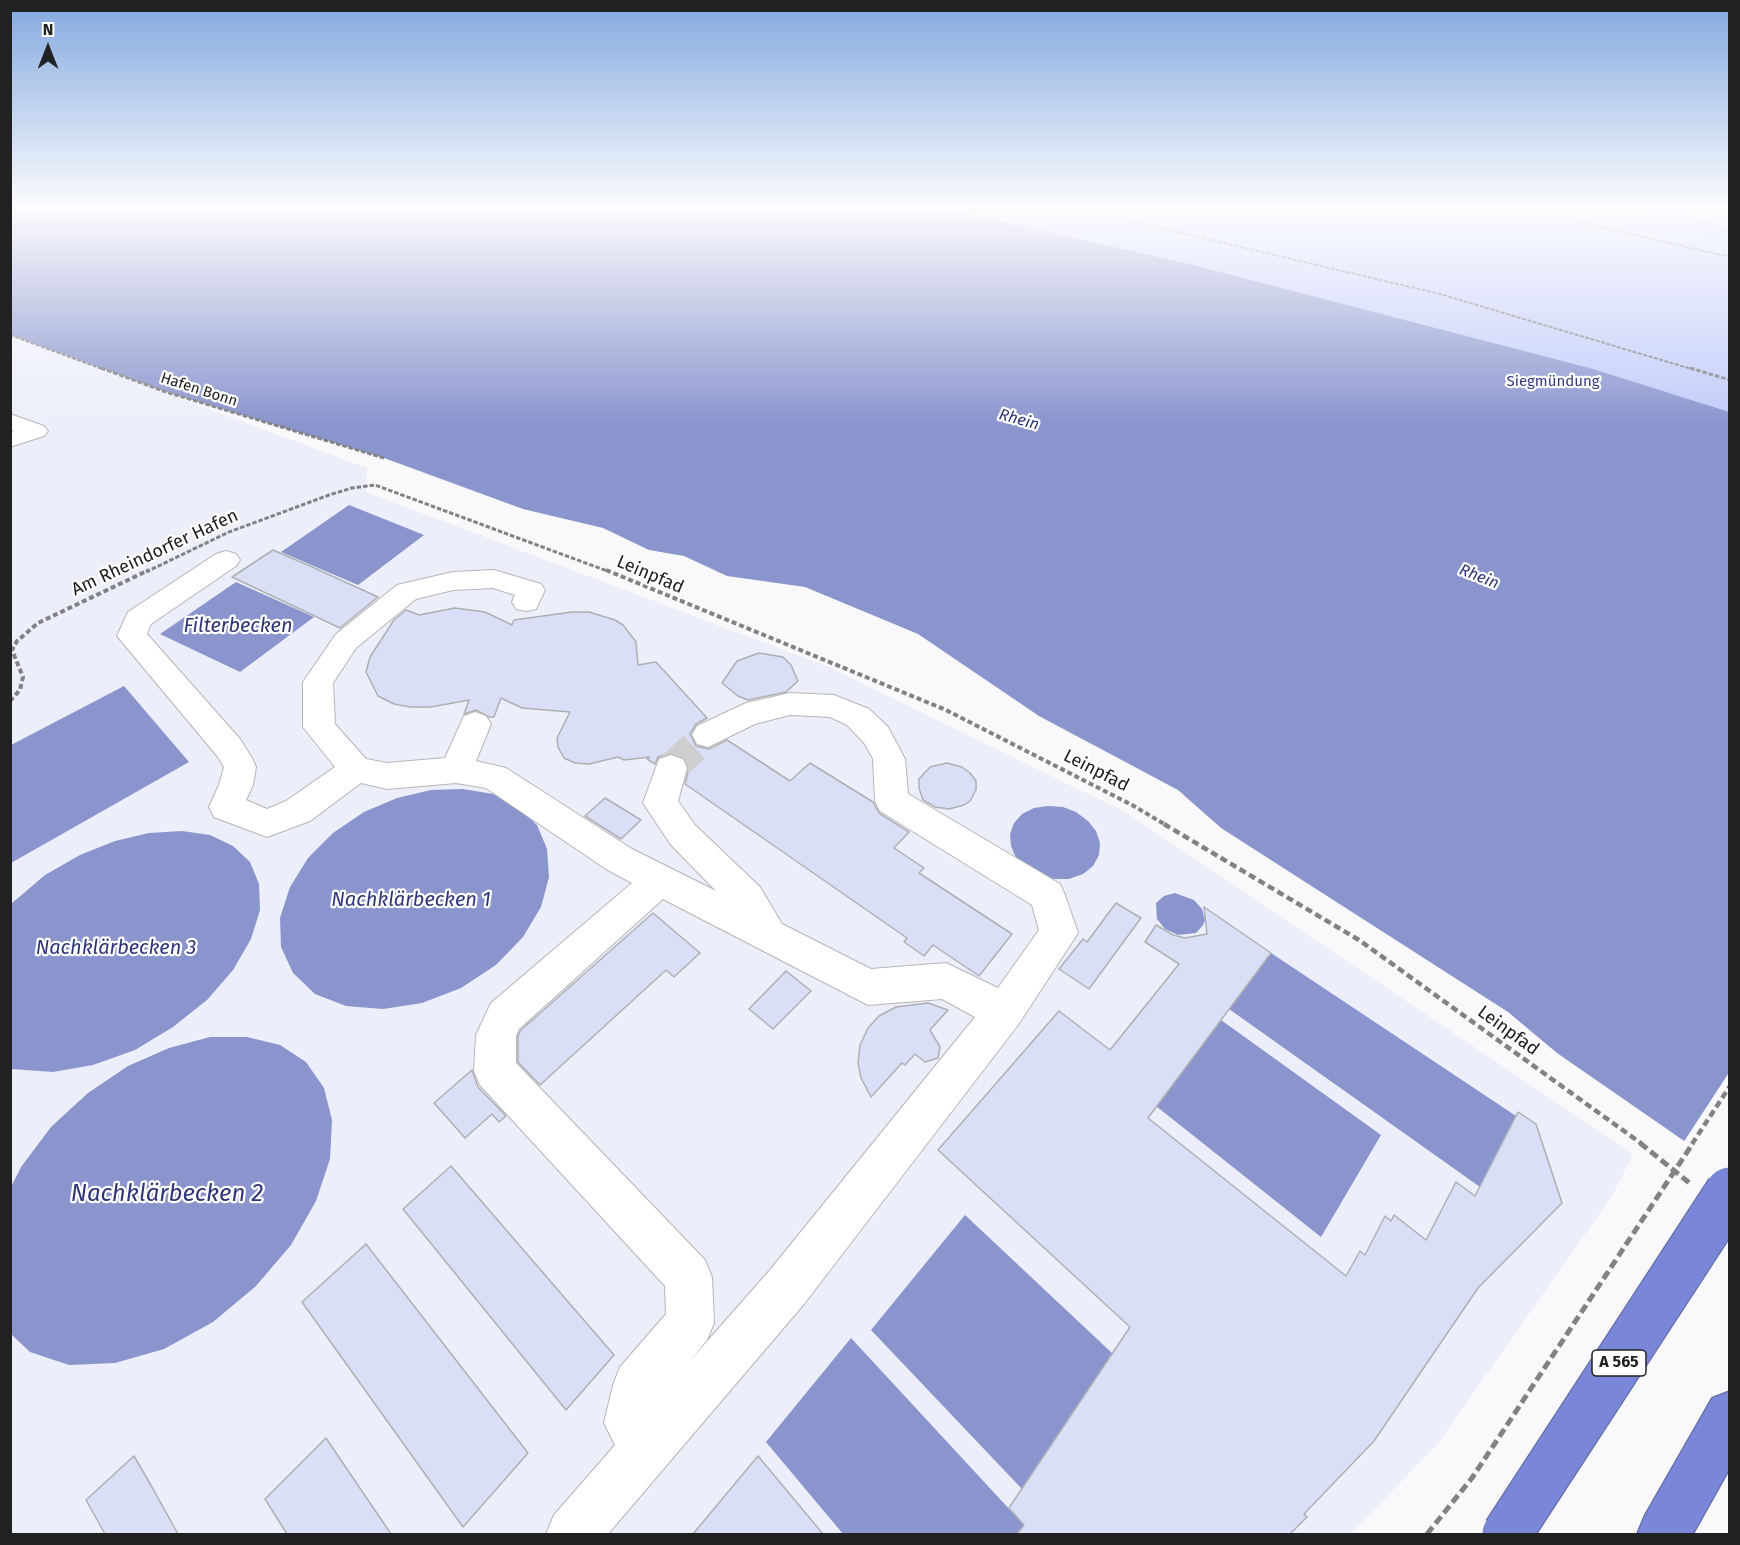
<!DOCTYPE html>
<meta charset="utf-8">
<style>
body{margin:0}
#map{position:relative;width:1740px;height:1545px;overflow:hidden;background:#f9f9fc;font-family:"Fira Sans",sans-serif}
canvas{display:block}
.frame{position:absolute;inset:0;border:12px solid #202122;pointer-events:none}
.north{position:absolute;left:18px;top:18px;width:60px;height:60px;-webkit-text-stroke:4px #fff;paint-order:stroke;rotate:0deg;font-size:16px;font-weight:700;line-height:24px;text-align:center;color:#202122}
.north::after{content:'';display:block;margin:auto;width:21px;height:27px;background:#202122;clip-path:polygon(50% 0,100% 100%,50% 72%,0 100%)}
</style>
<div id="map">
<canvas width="1740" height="1545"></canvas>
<div class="frame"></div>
<div class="north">N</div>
</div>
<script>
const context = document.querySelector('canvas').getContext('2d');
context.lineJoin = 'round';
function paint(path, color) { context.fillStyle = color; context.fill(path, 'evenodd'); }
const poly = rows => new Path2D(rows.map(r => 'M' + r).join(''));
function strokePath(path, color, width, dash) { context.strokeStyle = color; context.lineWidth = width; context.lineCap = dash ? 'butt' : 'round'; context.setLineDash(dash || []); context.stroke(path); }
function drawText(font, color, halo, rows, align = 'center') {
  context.font = font + ' "Fira Sans",sans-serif'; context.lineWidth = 4.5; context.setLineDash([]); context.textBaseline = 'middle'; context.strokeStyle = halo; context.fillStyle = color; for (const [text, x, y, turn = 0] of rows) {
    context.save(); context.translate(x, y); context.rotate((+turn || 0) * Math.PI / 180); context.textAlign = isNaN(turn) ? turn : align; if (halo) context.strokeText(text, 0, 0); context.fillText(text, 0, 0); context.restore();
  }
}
const built = poly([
 [10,335,367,468,366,492,831,668,1127,813,1633,1154,1612,1196,1436,1446,1350,1534,11,1534]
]);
const green = poly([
 [344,209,1729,209,1729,633]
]);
const forest = poly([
 [1640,209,1680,209,1727,230,1710,236,1644,214]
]);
const water = poly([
 [10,209,947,209,1197,266,1593,369,1729,412,1729,1172,1557,1053,1508,1012,1221,828,1178,790,1039,716,918,634,805,587,727,576,684,556,649,550,603,528,523,509,384,458,166,392,11,335],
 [349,505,424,535,358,585,281,552],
 [236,582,314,617,240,672,160,634],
 [124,686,189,762,11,863,11,745],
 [463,789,493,794,518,807,537,825,547,849,549,877,541,907,523,937,496,965,461,988,422,1003,383,1009,346,1006,315,994,293,973,281,947,280,918,290,887,308,858,333,833,364,812,397,798,431,790],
 [1048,806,1063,807,1076,812,1088,821,1096,831,1100,843,1099,855,1093,866,1083,874,1069,879,1054,879,1039,875,1026,868,1016,858,1011,846,1010,834,1014,823,1022,814,1034,808],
 [182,831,210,835,233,846,250,862,259,884,260,910,251,939,233,970,207,1000,173,1027,135,1050,93,1065,53,1072,11,1069,11,904,45,875,80,855,115,841,149,833],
 [1175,893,1194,900,1202,909,1205,920,1203,925,1196,933,1178,935,1165,929,1157,919,1156,903,1164,896],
 [1271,953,1516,1116,1480,1187,1229,1009],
 [1221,1020,1381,1135,1321,1237,1156,1106],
 [210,1037,247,1037,280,1045,306,1062,324,1088,332,1120,330,1159,316,1201,291,1245,256,1286,213,1322,164,1349,115,1363,69,1365,30,1352,11,1334,11,1187,21,1167,51,1127,88,1093,128,1066,169,1048],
 [965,1215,1113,1354,1022,1489,871,1330],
 [851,1338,1024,1525,1017,1534,843,1534,766,1442]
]);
const pier = poly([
 [1730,1071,1729,1175,1683,1143]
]);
const building = poly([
 [273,550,310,566,378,597,340,628,232,577,273,550],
 [455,608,485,612,512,625,514,620,572,612,589,612,615,620,623,625,636,642,638,665,656,662,707,718,696,724,690,734,696,746,709,749,727,740,790,781,810,763,873,802,879,813,909,832,894,848,924,868,919,873,1012,934,979,976,933,945,924,956,904,942,907,938,685,784,689,769,684,757,670,753,658,757,655,764,647,759,650,757,624,760,618,757,589,764,575,763,564,758,558,747,557,738,570,712,522,708,501,698,494,717,489,717,476,710,464,714,469,700,431,707,410,707,394,704,378,696,366,672,370,657,394,620,406,610,419,615,455,608],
 [759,653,783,657,791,665,798,681,786,692,748,700,738,696,722,683,737,661,759,653],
 [947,763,962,767,970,773,976,781,976,790,970,801,964,805,949,809,935,807,923,800,919,788,919,779,930,767,947,763],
 [605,798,641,820,621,839,585,816,605,798],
 [1116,903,1141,918,1089,989,1059,969,1083,939,1087,942,1116,903],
 [1204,907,1271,953,1148,1118,1346,1276,1360,1251,1365,1255,1385,1216,1391,1221,1394,1215,1426,1240,1456,1182,1475,1196,1518,1112,1536,1124,1562,1203,1478,1288,1374,1441,1304,1514,1307,1517,1290,1534,1017,1534,1024,1525,1009,1508,1130,1327,938,1150,1059,1011,1110,1050,1179,964,1145,942,1156,925,1173,935,1185,938,1207,934,1204,907],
 [653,913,700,953,674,977,666,970,540,1085,518,1062,518,1036,521,1030,653,913],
 [786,971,811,991,773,1029,749,1009,786,971],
 [928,1003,948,1010,930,1030,940,1047,938,1058,925,1062,915,1054,905,1065,902,1063,871,1097,861,1078,858,1063,860,1045,868,1028,879,1016,896,1007,928,1003],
 [472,1070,478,1087,506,1116,499,1122,492,1114,465,1138,434,1103,472,1070],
 [451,1166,614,1355,566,1410,403,1209,451,1166],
 [366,1244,528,1453,463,1527,302,1302,366,1244],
 [326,1438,391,1534,287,1534,265,1499,326,1438],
 [134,1456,148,1480,178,1534,105,1534,86,1500,134,1456],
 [758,1456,823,1534,693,1534,758,1456]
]);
const minorTunnel = poly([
 [671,768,708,735]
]);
const pathFar4 = poly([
 [1079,209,1440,294,1695,370],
 [1523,209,1730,257],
 [10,335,105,370]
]);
const pathFar3 = poly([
 [101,368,166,392,384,458],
 [1690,368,1730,380],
 [146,572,229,532,329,495,352,488,375,485,610,572]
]);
const pathFar2 = poly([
 [606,570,946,710,1132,805,1166,825],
 [10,701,20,690,23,677,12,650,17,641,38,623,149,570]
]);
const pathFar1 = poly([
 [1164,824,1359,940,1642,1144]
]);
const path = poly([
 [1640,1143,1692,1185]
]);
const minor = poly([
 [10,414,44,426,48,431,44,436,10,447,10,432,14,431,10,429,10,414],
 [226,551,236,554,240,560,236,566,151,624,147,634,240,739,252,758,256,767,253,785,246,800,267,809,286,801,335,767,303,727,303,682,336,634,397,585,453,572,494,570,541,584,545,590,536,609,526,611,516,609,512,602,515,595,493,588,453,590,416,599,356,648,333,683,335,724,366,759,387,763,445,758,464,716,475,712,486,716,491,724,476,761,506,768,632,849,716,891,671,845,643,803,659,759,671,755,683,759,687,768,678,801,695,825,760,887,782,924,871,969,946,963,998,988,1039,930,1032,905,880,811,875,801,873,759,865,744,847,725,830,717,790,715,755,724,708,747,697,744,692,735,697,726,746,703,790,693,834,695,869,709,888,727,905,759,908,794,1060,884,1065,895,1078,933,1018,1025,804,1304,608,1534,546,1534,554,1515,615,1445,604,1423,613,1385,620,1367,666,1314,665,1286,480,1085,474,1071,476,1035,491,1003,632,883,606,869,486,788,456,783,387,789,361,783,310,821,267,837,214,817,209,807,219,785,224,767,218,757,117,636,128,612,216,554,226,551],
 [663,899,868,1005,942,999,975,1017,770,1270,689,1362,707,1340,714,1323,712,1277,705,1260,516,1063,516,1036,519,1029,663,899]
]);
const highway = poly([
 [1730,1391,1730,1468,1693,1534,1637,1534,1645,1515,1712,1398,1730,1391]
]);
const pathBridgeFar1 = poly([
 [1692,1144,1730,1086]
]);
const pathBridge = poly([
 [1427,1534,1472,1478,1693,1143]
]);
const highwayBridge = poly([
 [1507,1534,1730,1192]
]);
const farParknames = [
 ["Siegmündung",1553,382]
];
const farStreetnames = [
 ["Hafen Bonn",199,390,18]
];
const farWaternames = [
 ["Rhein",1019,420,16],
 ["Rhein",1479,577,22]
];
const shields = [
 [1619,1363,54]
];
const shieldNames = [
 ["A 565",1619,1363]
];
const streetNames = [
 ["Am Rheindorfer Hafen",155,553,-25],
 ["Leinpfad",650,575,23],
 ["Leinpfad",1096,771,27],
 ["Leinpfad",1508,1031,36]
];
const waterNames = [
 ["Filterbecken",238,626],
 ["Nachklärbecken 1",411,900],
 ["Nachklärbecken 3",116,948]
];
const nearWaternames = [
 ["Nachklärbecken 2",167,1194]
];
paint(built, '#eceef9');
paint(green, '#c1cbf9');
paint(forest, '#aab6f1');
paint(water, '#8a95ce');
paint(pier, '#f9f9fc');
paint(building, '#dadff8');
strokePath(building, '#afb0b2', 1.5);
strokePath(minorTunnel, '#ceced0', 31, [31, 15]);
strokePath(minor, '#b6b6b9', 2);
strokePath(highway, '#5a6398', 2);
strokePath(pathFar4, '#828284', 2, [4, 1.5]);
strokePath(pathFar3, '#828284', 3, [4.5, 2]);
strokePath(pathFar2, '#828284', 4, [5, 3]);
strokePath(pathFar1, '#828284', 4.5, [7, 4]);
strokePath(path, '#828284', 5, [9, 4.5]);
paint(minor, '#fff');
paint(highway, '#7a87d8');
strokePath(highwayBridge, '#5a6398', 51, []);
strokePath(pathBridgeFar1, '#828284', 4.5, [7, 4]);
strokePath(pathBridge, '#828284', 5, [9, 4.5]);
strokePath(highwayBridge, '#7a87d8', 49);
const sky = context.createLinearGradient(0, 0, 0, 425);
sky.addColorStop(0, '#82a8de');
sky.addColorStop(0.49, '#fcfcfe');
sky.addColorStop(1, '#fcfcfe00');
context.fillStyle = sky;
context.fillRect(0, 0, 1740, 425);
drawText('15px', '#343b80', '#fff', farParknames);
drawText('15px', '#202122', '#fff', farStreetnames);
drawText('italic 16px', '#2f3579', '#fff', farWaternames);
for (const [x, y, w] of shields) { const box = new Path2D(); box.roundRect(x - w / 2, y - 13, w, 26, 4.5); context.fillStyle = '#fff'; context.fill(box); strokePath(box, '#202122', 1.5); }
drawText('bold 16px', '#202122', null, shieldNames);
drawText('18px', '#202122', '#fff', streetNames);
drawText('italic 20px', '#2f3579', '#fff', waterNames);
drawText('italic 24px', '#2f3579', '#fff', nearWaternames);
</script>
